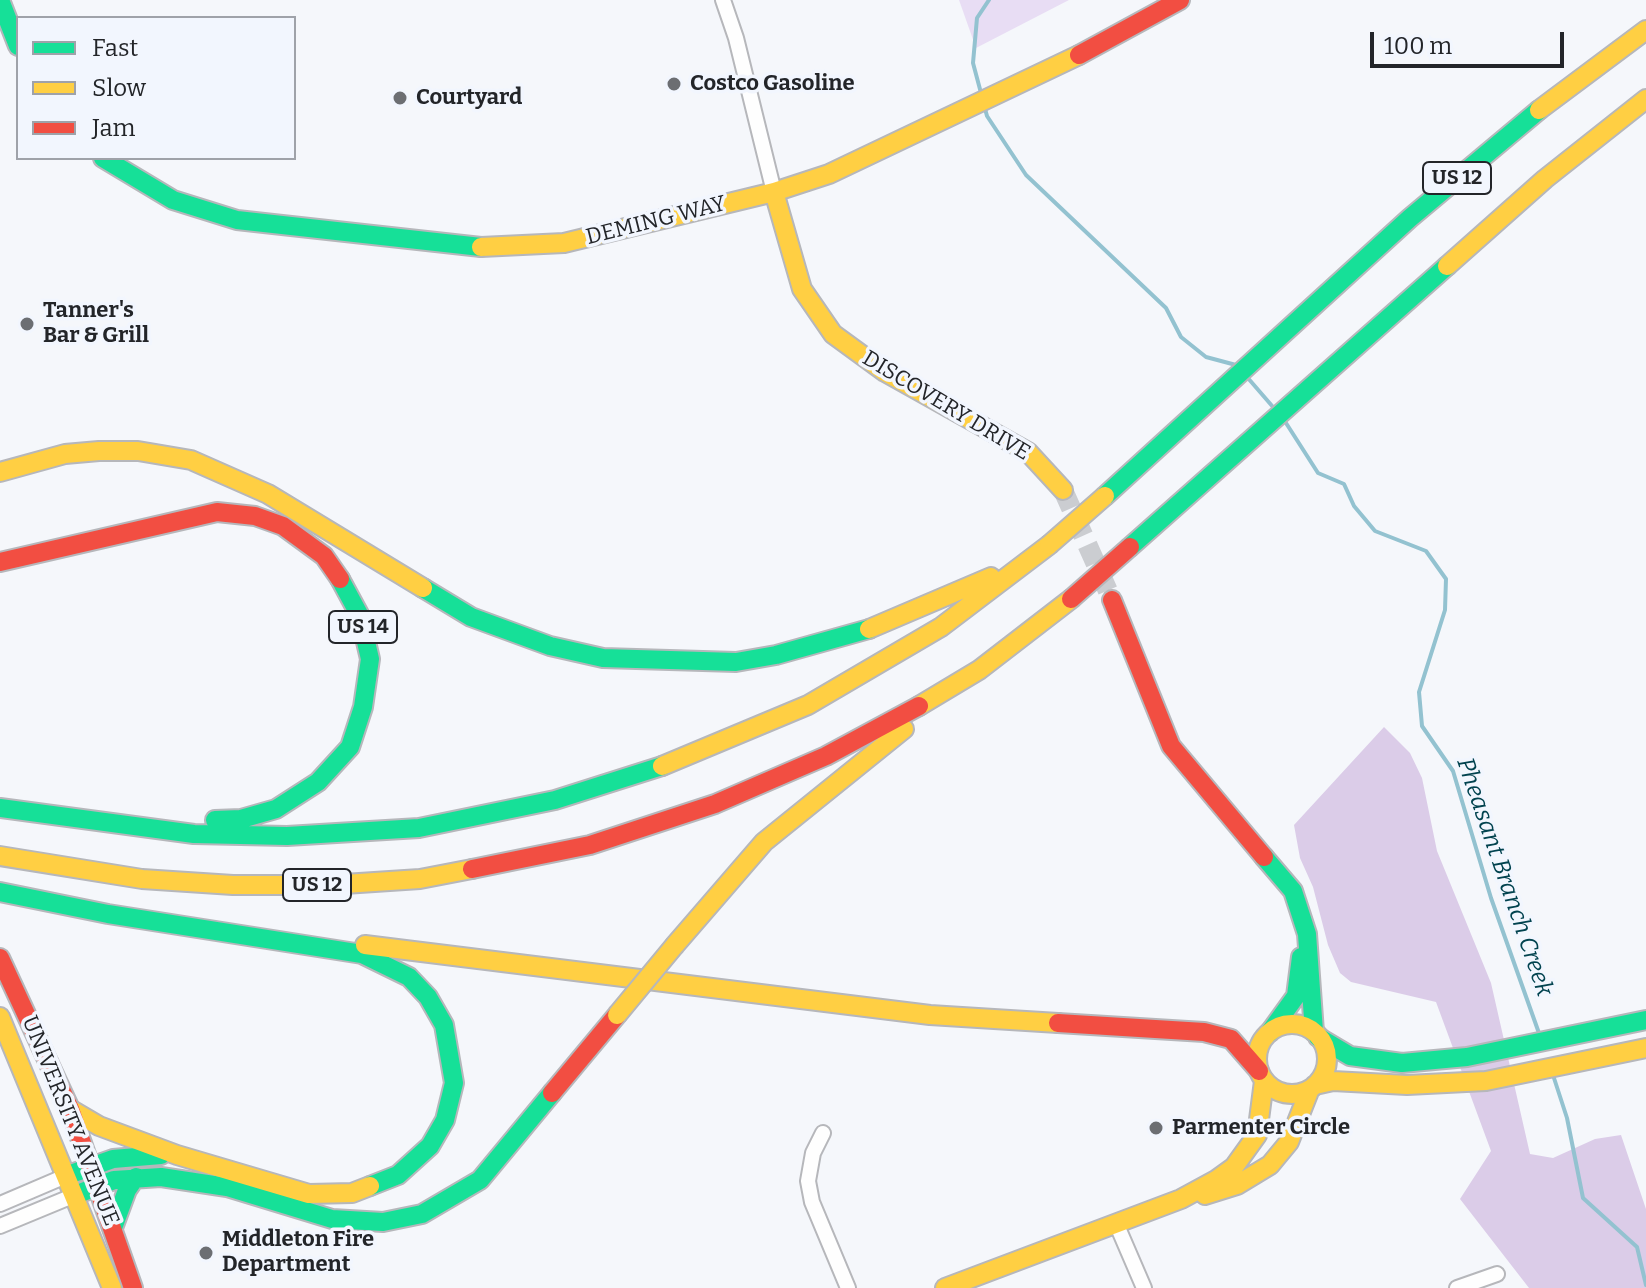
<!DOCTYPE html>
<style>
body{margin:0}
#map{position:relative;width:1646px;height:1288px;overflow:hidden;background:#f5f7fb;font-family:Bitter,serif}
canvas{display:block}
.legend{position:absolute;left:16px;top:16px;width:280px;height:144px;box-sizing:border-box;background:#f2f6fe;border:2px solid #9fa2a9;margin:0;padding:10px 14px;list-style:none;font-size:24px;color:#232529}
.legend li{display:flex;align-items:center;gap:16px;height:40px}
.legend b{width:40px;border:2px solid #9fa2a9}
.scale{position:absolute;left:1370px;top:32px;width:194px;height:36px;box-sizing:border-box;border:4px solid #232529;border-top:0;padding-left:10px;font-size:24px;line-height:28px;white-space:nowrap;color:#232529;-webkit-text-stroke:6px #f2f6fe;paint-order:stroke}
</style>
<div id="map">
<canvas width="1646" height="1288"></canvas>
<ul class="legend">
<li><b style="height:10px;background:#16e098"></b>Fast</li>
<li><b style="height:10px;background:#ffcf43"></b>Slow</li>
<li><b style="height:10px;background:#f24e42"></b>Jam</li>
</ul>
<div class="scale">100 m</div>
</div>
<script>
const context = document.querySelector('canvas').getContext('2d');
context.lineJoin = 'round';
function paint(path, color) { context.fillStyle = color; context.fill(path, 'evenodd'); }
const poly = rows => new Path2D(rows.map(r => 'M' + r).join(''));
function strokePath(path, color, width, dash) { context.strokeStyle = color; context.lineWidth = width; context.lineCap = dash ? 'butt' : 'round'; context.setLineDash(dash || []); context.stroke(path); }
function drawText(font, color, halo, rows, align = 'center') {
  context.font = font + ' Bitter,serif'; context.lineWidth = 7; context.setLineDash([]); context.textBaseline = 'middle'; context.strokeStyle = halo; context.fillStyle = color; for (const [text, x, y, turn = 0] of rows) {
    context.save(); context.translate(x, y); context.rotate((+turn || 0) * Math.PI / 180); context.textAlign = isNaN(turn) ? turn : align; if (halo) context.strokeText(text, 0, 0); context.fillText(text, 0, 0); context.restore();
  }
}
const green = poly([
 [959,0,1069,0,976,48]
]);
const forest = poly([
 [1384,727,1410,753,1422,778,1437,851,1491,983,1530,1154,1553,1158,1595,1139,1621,1135,1646,1209,1646,1288,1529,1288,1460,1199,1491,1151,1436,1002,1351,982,1340,973,1328,945,1313,887,1300,858,1294,825]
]);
const stream = poly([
 [981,93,973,63,977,18,989,0],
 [984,105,987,116,1026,175,1166,308,1181,337,1206,357,1236,365],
 [1247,377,1273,407],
 [1286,423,1318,473,1344,484,1354,506,1375,531,1426,551,1446,579,1445,610,1419,692,1422,726,1453,771,1491,898,1540,1036],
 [1553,1075,1567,1118,1583,1198,1637,1247,1646,1285]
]);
const secondaryTunnel = poly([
 [1063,490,1112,600]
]);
const street = poly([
 [723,0,736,38,774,192],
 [823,1133,813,1153,808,1181,812,1202,848,1288],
 [0,1204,68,1175],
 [1116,1223,1144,1288],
 [0,1226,75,1195],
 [1457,1288,1497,1274]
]);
const fast = poly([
 [0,0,18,46],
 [103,158,173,200,237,220,481,247],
 [1105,496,1410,218,1539,110],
 [1130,547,1447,266],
 [423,588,471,617,550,646,603,658,736,662,776,655,869,629],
 [0,808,194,834,287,836,419,828,555,800,662,766],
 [215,820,241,819,276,809,318,782,350,747,363,707,370,659,360,616,340,579],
 [1264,857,1293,891,1307,934,1314,1032],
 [0,892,108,914,362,954,409,977,428,997,444,1025,454,1083,445,1120,430,1146,398,1175,370,1186],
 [1270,1032,1296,996,1301,957],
 [1318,1037,1350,1056,1402,1063,1467,1057,1646,1020],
 [68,1175,113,1159,161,1155],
 [75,1195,114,1180,161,1177,227,1187,332,1219,383,1222,422,1214,480,1180,552,1093],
 [113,1228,127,1190,136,1177]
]);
const slow = poly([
 [1539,110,1646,30],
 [774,192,802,289,833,334,885,372,1028,452,1063,490],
 [481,247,564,243,774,192,829,174,1079,55],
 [1447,266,1545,179,1646,99],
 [0,472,65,454,99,451,138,451,191,460,268,494,423,588],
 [869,629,991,577],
 [919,706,979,670,1071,599],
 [662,766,808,705,941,627,1049,545],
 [0,856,142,879,233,885,329,885,420,879,472,869],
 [365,945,930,1015,1058,1023],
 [675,945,764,842,904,729],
 [0,1017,112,1288],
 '1257 1059a35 35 0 1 1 70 0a35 35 0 1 1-70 0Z',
 [1315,1085,1333,1081,1407,1085,1486,1081,1646,1048],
 [70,1109,99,1126,177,1155,309,1194,352,1193,370,1186],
 [1205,1195,1237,1185,1270,1165,1289,1142,1310,1089],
 [945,1288,1181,1199,1216,1180,1234,1167,1257,1135,1264,1081]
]);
const jam = poly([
 [1079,55,1180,0],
 [0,562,217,512,255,516,283,526,324,556,340,579],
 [1112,600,1171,746,1264,857],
 [472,869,590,845,715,804,826,756,919,706],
 [0,958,70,1109,133,1288],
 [1058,1023,1204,1032,1231,1039,1259,1071],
 [552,1093,617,1015]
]);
const slowBridge = poly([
 [1049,545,1105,496],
 [617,1015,675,945]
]);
const jamBridge = poly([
 [1071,599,1130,547]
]);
const markers = [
 [674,84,8,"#6c6e72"],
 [400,98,8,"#6c6e72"],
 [27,324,8,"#6c6e72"],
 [1156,1128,8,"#6c6e72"],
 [206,1253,8,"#6c6e72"]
];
const shields = [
 [1457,178,68],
 [363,627,68],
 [317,885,68]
];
const shieldNames = [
 ["US 12",1457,178],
 ["US 14",363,627],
 ["US 12",317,885]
];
const poiNames = [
 ["Costco Gasoline",690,84],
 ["Courtyard",416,98],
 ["Tanner's",43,311],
 ["Bar & Grill",43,336],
 ["Parmenter Circle",1172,1128],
 ["Middleton Fire",222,1240],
 ["Department",222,1265]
];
const streetNames = [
 ["DEMING WAY",656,221,-14],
 ["DISCOVERY DRIVE",946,406,31],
 ["UNIVERSITY AVENUE",70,1121,68]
];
const waterNames = [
 ["Pheasant Branch Creek",1504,877,71]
];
paint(green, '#e8ddf4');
paint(forest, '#dbcce8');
strokePath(stream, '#93c2d0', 4);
strokePath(secondaryTunnel, '#cbcdd1', 20, [20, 10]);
strokePath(street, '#b6b7bb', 18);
strokePath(fast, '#b6b7bb', 22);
strokePath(slow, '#b6b7bb', 22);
strokePath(jam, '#b6b7bb', 22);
strokePath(street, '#fefefe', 14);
strokePath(fast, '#16e098', 18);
strokePath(slow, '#ffcf43', 18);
strokePath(jam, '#f24e42', 18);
strokePath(slowBridge, '#b6b7bb', 22, []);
strokePath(jamBridge, '#b6b7bb', 22, []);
strokePath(slowBridge, '#ffcf43', 18);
strokePath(jamBridge, '#f24e42', 18);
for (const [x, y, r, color] of markers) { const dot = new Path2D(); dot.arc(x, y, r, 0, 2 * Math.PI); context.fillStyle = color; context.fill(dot); strokePath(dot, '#f2f6fe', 3); }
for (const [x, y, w] of shields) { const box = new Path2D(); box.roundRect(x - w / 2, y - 16, w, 32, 6); context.fillStyle = '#f2f6fe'; context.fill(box); strokePath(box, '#232529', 2); }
drawText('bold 20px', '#232529', null, shieldNames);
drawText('bold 22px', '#232529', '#f2f6fe', poiNames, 'left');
drawText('22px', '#232529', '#f2f6fe', streetNames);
drawText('italic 24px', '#02434f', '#f2f6fe', waterNames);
</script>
